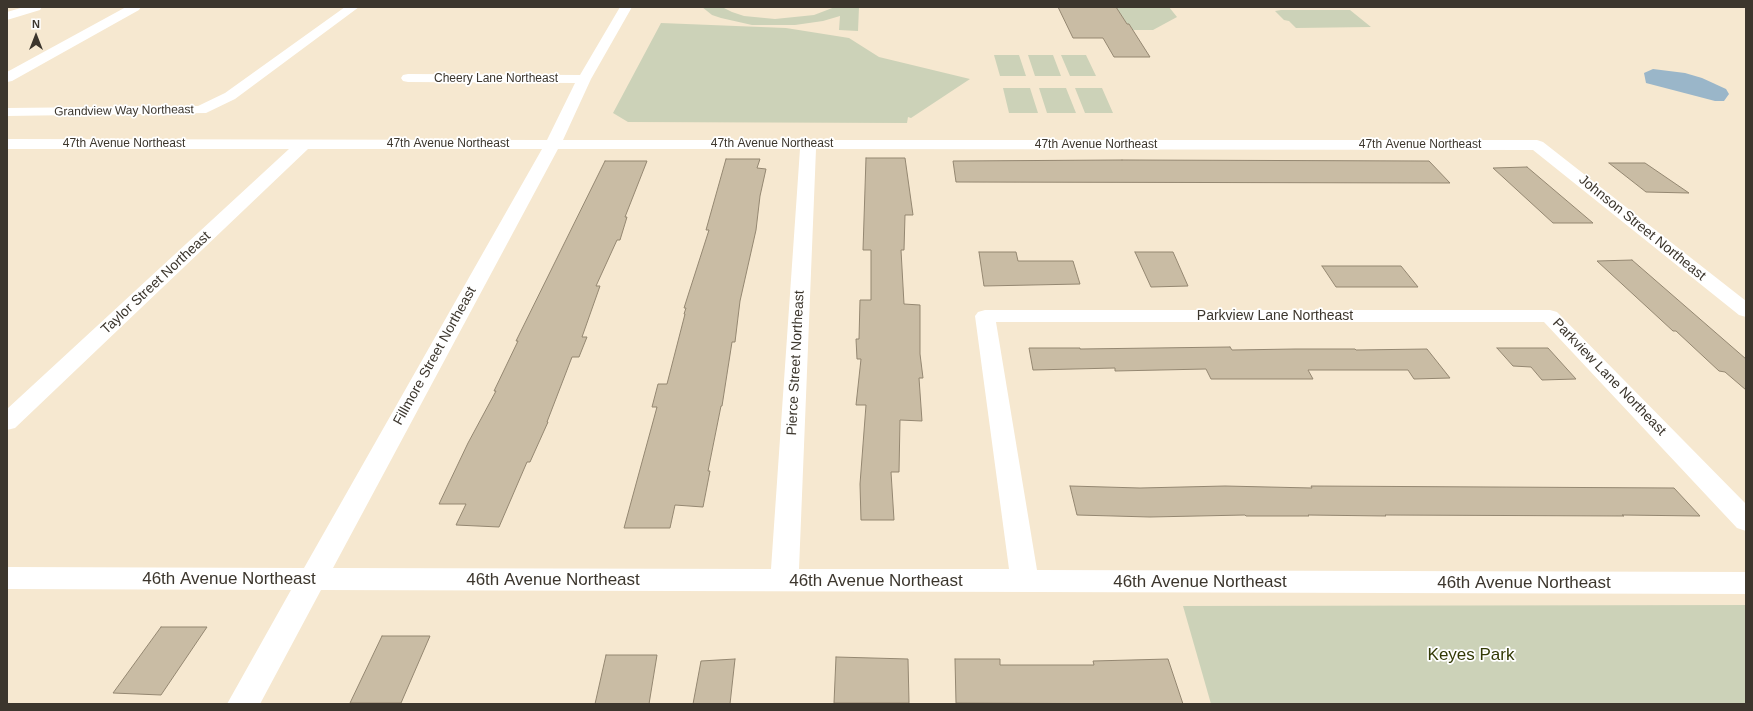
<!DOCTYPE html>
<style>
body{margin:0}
#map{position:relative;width:1753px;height:711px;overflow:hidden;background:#f6e8d0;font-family:Arial,sans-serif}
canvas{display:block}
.frame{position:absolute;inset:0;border:8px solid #3c362d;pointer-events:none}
.north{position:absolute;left:16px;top:16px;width:40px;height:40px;-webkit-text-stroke:3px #fff;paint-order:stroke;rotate:0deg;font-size:11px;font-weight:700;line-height:16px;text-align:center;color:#3c362d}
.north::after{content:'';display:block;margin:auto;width:14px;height:18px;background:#3c362d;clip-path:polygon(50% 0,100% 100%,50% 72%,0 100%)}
</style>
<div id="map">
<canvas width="1753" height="711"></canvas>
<div class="frame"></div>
<div class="north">N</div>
</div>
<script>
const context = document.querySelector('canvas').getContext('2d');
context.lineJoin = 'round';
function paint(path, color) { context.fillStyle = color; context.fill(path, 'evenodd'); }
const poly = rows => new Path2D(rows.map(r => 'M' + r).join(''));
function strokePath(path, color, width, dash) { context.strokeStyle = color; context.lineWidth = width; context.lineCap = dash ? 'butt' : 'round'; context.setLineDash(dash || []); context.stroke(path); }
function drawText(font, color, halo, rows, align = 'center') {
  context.font = font + ' Arial,sans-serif'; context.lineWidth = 3.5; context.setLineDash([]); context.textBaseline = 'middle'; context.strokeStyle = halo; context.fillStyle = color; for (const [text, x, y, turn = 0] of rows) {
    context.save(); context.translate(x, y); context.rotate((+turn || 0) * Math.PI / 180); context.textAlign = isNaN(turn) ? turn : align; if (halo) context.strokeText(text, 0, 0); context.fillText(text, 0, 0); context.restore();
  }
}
const green = poly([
 [702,7,722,7,732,12,744,16,775,19,814,15,835,7,859,7,858,31,839,30,840,16,823,21,795,25,752,25,721,18,712,15],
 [1116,7,1169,7,1177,17,1153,30,1133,30,1129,24,1127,24],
 [1281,10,1350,10,1371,27,1296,28,1289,21,1284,20,1275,11],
 [661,23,786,28,849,38,879,57,970,79,911,118,908,117,907,123,628,122,613,113],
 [994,55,1019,55,1026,76,1000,76],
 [1028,55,1053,55,1061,76,1035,76],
 [1061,55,1086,55,1096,76,1070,76],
 [1003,88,1030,88,1038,113,1009,113],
 [1039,88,1066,88,1076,113,1047,113],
 [1075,88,1102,88,1113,113,1085,113],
 [1746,605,1746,704,1211,704,1183,606]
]);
const water = poly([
 [1653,69,1685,73,1702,78,1726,89,1729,94,1724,101,1715,101,1646,83,1644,73]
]);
const building = poly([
 [1058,7,1116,7,1127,24,1129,24,1150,57,1114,57,1103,38,1073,38,1058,7],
 [866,158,905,158,913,215,905,215,904,250,901,250,904,304,920,305,920,354,923,378,919,378,922,421,900,420,899,472,891,472,894,520,861,520,860,484,866,405,856,405,861,359,857,359,856,339,859,339,860,300,871,300,871,250,863,250,866,158],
 [726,159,760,159,757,168,766,169,760,196,756,230,740,301,735,342,732,342,722,406,721,406,708,471,710,471,703,507,675,505,670,528,624,528,657,407,652,407,658,384,667,384,685,314,684,314,686,308,684,308,709,230,706,230,726,159],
 [1122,160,1429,161,1450,183,956,182,953,161,1122,160],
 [605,161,647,161,625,217,627,217,620,240,617,240,596,286,600,286,582,337,587,337,579,357,572,357,547,422,548,422,530,462,527,462,499,527,456,525,466,504,439,504,468,443,496,391,494,391,518,341,516,341,605,161],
 [1609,163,1645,163,1689,193,1646,192,1609,163],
 [1527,167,1593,223,1553,223,1493,168,1527,167],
 [979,252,1016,252,1018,261,1073,261,1080,284,984,286,979,252],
 [1135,252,1173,252,1188,286,1151,287,1135,252],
 [1632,260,1746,359,1746,390,1725,372,1719,371,1676,331,1673,331,1597,261,1632,260],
 [1322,266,1401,266,1418,287,1336,287,1322,266],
 [1230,347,1232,350,1295,349,1355,349,1356,350,1427,349,1450,378,1414,379,1408,370,1308,370,1313,379,1211,379,1206,369,1115,371,1115,368,1033,370,1029,348,1080,348,1080,349,1230,347],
 [1497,348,1548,348,1576,379,1542,380,1531,367,1513,366,1497,348],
 [1070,486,1140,488,1225,486,1312,488,1311,486,1674,488,1700,516,1622,515,1624,516,1385,515,1386,516,1308,515,1309,516,1246,516,1245,515,1150,517,1077,515,1070,486],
 [161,627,207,627,161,695,113,693,161,627],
 [382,636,430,636,401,703,350,703,382,636],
 [606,655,657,655,649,704,595,704,606,655],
 [836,657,908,659,909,703,834,703,836,657],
 [735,659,730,704,693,704,701,661,735,659],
 [955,659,1000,659,1000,665,1094,665,1093,661,1168,659,1183,704,956,703,955,659]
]);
const street = poly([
 [24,7,42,7,40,10,7,20,7,12,24,7],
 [126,7,141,7,139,10,12,81,7,82,7,72,126,7],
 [345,7,359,7,235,99,206,113,7,116,7,108,198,106,225,93,345,7],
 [620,7,632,7,591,79,563,140,1537,140,1543,142,1746,301,1746,317,1739,315,1533,150,816,149,799,569,1009,569,975,316,978,312,985,310,1550,310,1557,312,1746,504,1746,531,1737,528,1544,322,996,322,1037,570,1746,572,1746,594,321,590,260,704,227,704,291,590,7,589,7,567,304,568,542,149,308,149,15,428,7,430,7,409,289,149,7,149,7,139,547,140,575,83,408,82,403,81,401,78,403,75,408,74,580,75,620,7],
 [558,149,800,149,771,569,333,568,558,149]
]);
const farStreetnames = [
 ["Cheery Lane Northeast",496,79],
 ["Grandview Way Northeast",124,111,-1],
 ["47th Avenue Northeast",124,144],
 ["47th Avenue Northeast",448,144],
 ["47th Avenue Northeast",772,144],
 ["47th Avenue Northeast",1096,145],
 ["47th Avenue Northeast",1420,145]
];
const streetNames = [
 ["Johnson Street Northeast",1642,228,39],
 ["Taylor Street Northeast",156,283,-43],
 ["Parkview Lane Northeast",1275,316],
 ["Fillmore Street Northeast",435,356,-61],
 ["Pierce Street Northeast",796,363,-87],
 ["Parkview Lane Northeast",1609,377,46]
];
const nearStreetnames = [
 ["46th Avenue Northeast",229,579],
 ["46th Avenue Northeast",553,580],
 ["46th Avenue Northeast",876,581],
 ["46th Avenue Northeast",1200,582],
 ["46th Avenue Northeast",1524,583]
];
const nearParknames = [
 ["Keyes Park",1471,655]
];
paint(green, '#ccd2b8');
paint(water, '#9ab6c9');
paint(building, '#c9bca4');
strokePath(building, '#948771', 1);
paint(street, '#fff');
drawText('12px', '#3c362d', '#fff', farStreetnames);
drawText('14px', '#3c362d', '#fff', streetNames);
drawText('17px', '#3c362d', '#fff', nearStreetnames);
drawText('17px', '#333a06', '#fff', nearParknames);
</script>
